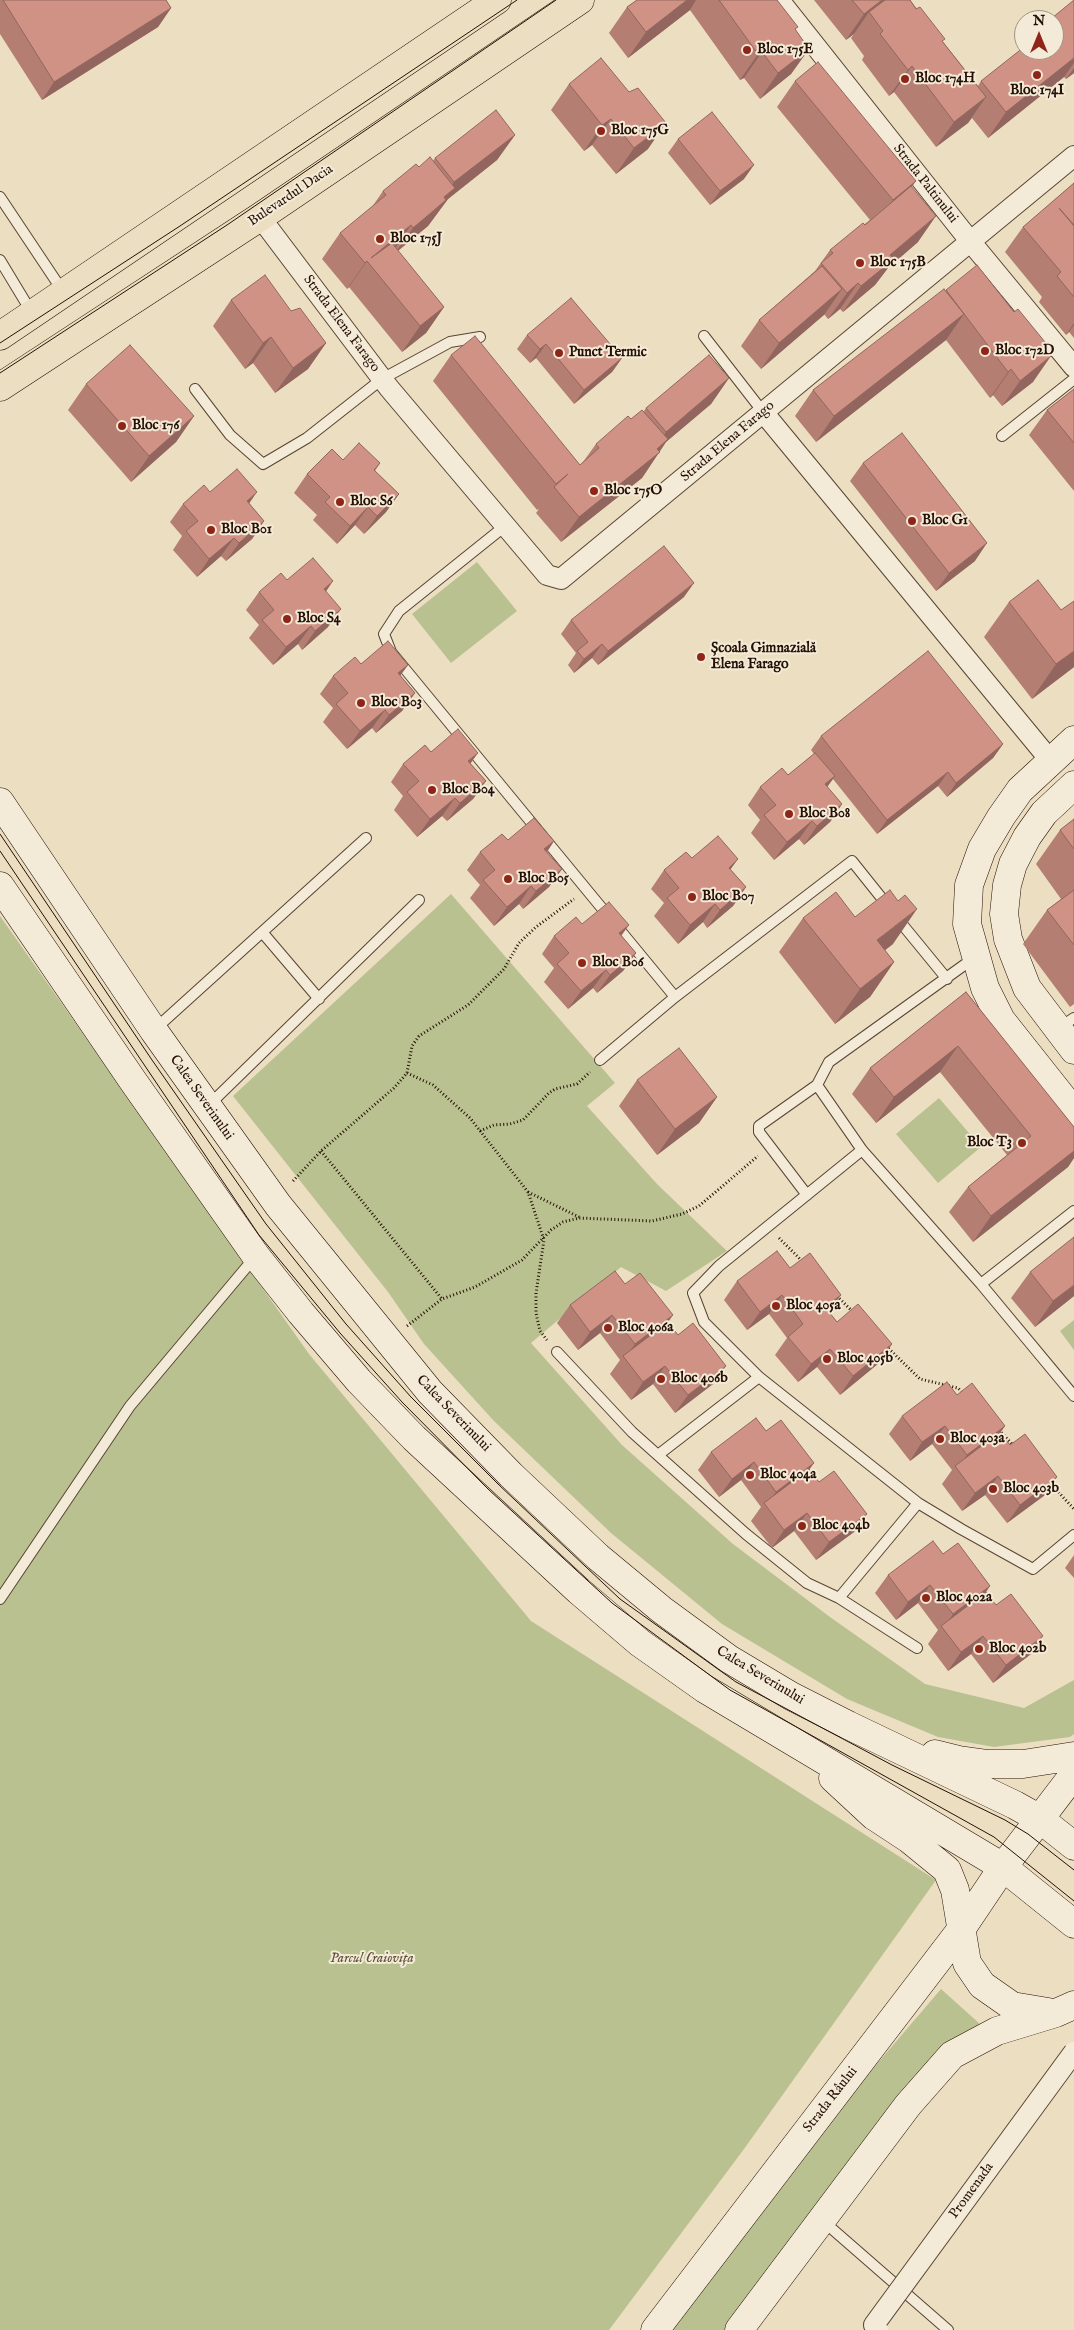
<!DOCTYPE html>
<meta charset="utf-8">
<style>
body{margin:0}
#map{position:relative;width:1074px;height:2330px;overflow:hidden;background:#ecdec1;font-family:"IM FELL English",serif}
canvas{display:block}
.north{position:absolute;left:1014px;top:10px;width:50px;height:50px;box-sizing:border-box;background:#f3ead7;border:1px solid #a19383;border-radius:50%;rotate:0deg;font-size:14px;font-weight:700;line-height:20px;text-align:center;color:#261005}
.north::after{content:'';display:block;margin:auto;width:18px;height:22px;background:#8f2418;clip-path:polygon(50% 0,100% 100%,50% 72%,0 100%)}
</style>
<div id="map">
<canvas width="1074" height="2330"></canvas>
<div class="north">N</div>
</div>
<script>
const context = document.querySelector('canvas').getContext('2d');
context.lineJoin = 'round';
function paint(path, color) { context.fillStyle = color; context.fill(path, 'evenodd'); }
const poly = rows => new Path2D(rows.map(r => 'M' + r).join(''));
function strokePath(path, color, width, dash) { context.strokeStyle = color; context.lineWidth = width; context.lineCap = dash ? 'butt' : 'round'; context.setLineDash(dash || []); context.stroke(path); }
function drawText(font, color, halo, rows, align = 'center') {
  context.font = font + ' "IM FELL English",serif'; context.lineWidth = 4; context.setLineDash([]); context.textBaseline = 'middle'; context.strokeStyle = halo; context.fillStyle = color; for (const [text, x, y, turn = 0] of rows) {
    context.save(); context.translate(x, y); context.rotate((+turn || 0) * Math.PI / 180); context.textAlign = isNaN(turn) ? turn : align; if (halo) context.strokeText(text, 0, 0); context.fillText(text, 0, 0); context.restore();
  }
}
const green = poly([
 [477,562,517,611,451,663,412,614],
 [451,894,615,1083,587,1106,657,1184,727,1251,666,1291,621,1267,531,1343,622,1445,733,1544,830,1617,925,1684,1024,1708,1074,1680,1074,1734,1070,1737,994,1747,938,1737,847,1699,722,1624,611,1533,494,1421,424,1344,388,1292,233,1096],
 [0,916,309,1354,531,1621,936,1880,744,2149,609,2330,0,2330],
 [939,1098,981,1147,938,1183,896,1134],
 [1074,1320,1074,1350,1060,1331],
 [941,1989,980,2024,944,2049,899,2101,724,2330,671,2330,864,2079]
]);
const path = poly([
 [407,1073,433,1085,470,1118,528,1192,544,1240,536,1293,536,1313,540,1331,547,1340],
 [480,1131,494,1125,510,1124,523,1120,549,1093,555,1089,577,1084,590,1072],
 [321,1151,442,1299],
 [293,1181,321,1151,394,1088,407,1073,412,1046,419,1036,468,1005,504,969,519,943,536,927,574,899],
 [528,1192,579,1217],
 [779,1238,803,1262],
 [837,1296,854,1313],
 [407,1326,442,1299,475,1287,522,1260,551,1230,563,1222,579,1218,652,1221,682,1214,699,1206,758,1156],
 [886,1346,920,1379,958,1388,963,1393],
 [999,1430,1013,1445],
 [1049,1482,1074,1509]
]);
const lane = poly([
 [0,197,64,293],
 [0,260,32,313],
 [704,336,763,412],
 [195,389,230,435,263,464,307,438,382,379,450,342,480,337],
 [1002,436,1074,379],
 [505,526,399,611,384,634,391,652,675,997],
 [897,918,947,979],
 [262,932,319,999],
 [1059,1028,1074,1018],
 [154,1030,366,838],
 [600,1060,675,997,852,861,888,906],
 [817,1085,862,1150,981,1284,1074,1396],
 [209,1105,419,900],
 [862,1150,719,1266,693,1293,704,1322,759,1377,918,1503,961,1529,1033,1569,1074,1535],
 [807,1195,759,1132,759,1126,817,1085,829,1062,974,958],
 [981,1284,1074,1211],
 [557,1352,632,1432,746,1534,807,1583,839,1598,917,1648],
 [658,1455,759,1377],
 [839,1598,918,1503],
 [0,1599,130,1406,255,1257],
 [823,2221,948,2330]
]);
const street = poly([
 [779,0,970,241,1074,367],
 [260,217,389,388,547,575,561,579,1074,156],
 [763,412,1050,760]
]);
const secondary = poly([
 [1074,740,1020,790,1001,817,982,849,969,885,967,924,985,988,1001,1020,1074,1112],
 [1074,785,1044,813,1027,837,1013,864,1007,885,1004,914,1008,939,1027,988,1074,1050],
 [0,802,154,1031,278,1205,430,1392,511,1475,598,1557,662,1610,729,1659,791,1696,848,1725,1015,1805,1040,1819,1074,1846],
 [0,886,133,1081,256,1256,301,1313,359,1381,414,1438,579,1591,640,1643,705,1689,1003,1867,1074,1924],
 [935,1754,959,1760,988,1764,1023,1764,1074,1756],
 [833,1778,874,1816,909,1839,947,1870,955,1890,967,1963,982,1985,1012,2006,1048,2012],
 [655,2330,960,1931,1003,1867,1074,1774],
 [739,2330,908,2105,952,2055,997,2031,1056,2013,1074,2005]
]);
const primary = poly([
 [0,336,497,0],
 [0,387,260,217,580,0]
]);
const tram = poly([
 [0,343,180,226,517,0],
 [0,373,227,225,556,0],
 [0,834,152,1060,266,1224,346,1324,411,1397,498,1484,620,1599,736,1682,892,1765,1005,1820,1028,1834,1074,1870],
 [0,851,259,1235,340,1333,402,1402,488,1489,612,1603,730,1690,994,1837,1074,1901]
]);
const streetBridge = poly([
 [878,2330,874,2325,1074,2052]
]);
const wall = poly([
 [0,0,166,0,171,8,158,27,42,100,0,34],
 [637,0,777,0,796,31,809,49,791,74,760,99,744,78,740,80,690,10,628,58,609,33,627,7],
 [814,0,910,0,978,86,981,81,1054,50,1054,20,1050,20,1052,18,1074,0,1074,73,1066,79,1064,77,988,138,972,118,968,123,936,147,894,92,889,96,862,60,864,56,851,38,854,34,846,40],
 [795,81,912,187,918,242,888,268,875,285,843,312,840,309,828,319,824,314,761,369,741,346,759,320,815,271,830,250,870,220,777,107],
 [569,84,648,149,616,174,592,145,584,151,551,110],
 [515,135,497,160,448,199,428,226,398,251,444,307,426,333,402,352,349,287,347,289,322,259,340,233,372,207,383,191,419,167,433,161,435,158],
 [678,139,744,179,710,205,668,153],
 [1074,183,1074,338,1069,332,1066,335,1039,302,1042,297,1005,252,1023,227],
 [946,290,1014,312,1042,345,1033,382,1002,406,993,395,990,398,946,340,816,442,795,416,813,390],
 [231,300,291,311,326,343,308,369,275,393,253,363,245,369,213,326],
 [527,335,622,358,612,372,574,404,536,358,530,363,517,349],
 [451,355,580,465,583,462,596,444,631,419,644,411,646,408,729,378,711,404,666,442,642,478,561,542,536,513,539,509,537,510,433,381],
 [86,384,194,416,176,442,131,482,68,410],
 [1074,389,1074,491,1029,435,1047,410],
 [343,460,380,463,375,471,399,494,386,512,364,534,355,525,337,544,313,520,317,515,294,493,307,474],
 [863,463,975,561,936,591,850,481],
 [210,492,249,503,264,521,252,539,226,561,221,556,197,577,173,550,182,536,170,522,183,504],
 [287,580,326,592,328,627,302,650,298,644,273,665,249,638,259,625,246,610,259,592],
 [684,597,598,665,592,658,574,673,568,665,576,653,561,634,571,620],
 [1009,602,1074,667,1032,699,984,637],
 [361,664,408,665,400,675,415,693,402,711,376,733,372,728,347,749,323,722,333,708,320,694,333,676],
 [821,736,1003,744,993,758,947,797,938,786,877,834,833,779,827,787,842,804,830,822,804,845,799,839,774,860,751,833,760,820,748,805,760,787,788,775,814,754,811,750],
 [431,752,470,763,486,781,473,799,447,821,442,816,417,837,394,810,403,796,391,782,403,764],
 [1074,819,1074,1004,1070,1007,1023,944,1047,910,1061,899,1036,864,1060,830],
 [508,840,554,841,547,852,562,869,549,887,523,909,519,904,494,926,470,898,480,885,467,870,480,852],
 [692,858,731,870,746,887,733,906,707,928,703,922,678,944,654,916,664,903,651,889,664,870],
 [855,917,893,944,885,950,894,962,870,997,835,1024,779,952,803,918],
 [582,924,621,935,636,953,623,971,597,993,593,988,568,1009,544,982,554,968,542,954,554,936],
 [966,992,1074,1127,1074,1158,1068,1167,973,1242,949,1212,968,1187,1007,1155,940,1072,876,1123,852,1094,870,1068],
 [637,1080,717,1097,699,1123,657,1155,619,1106],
 [790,1268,837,1322,892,1344,879,1363,840,1395,817,1367,798,1382,775,1355,787,1338,769,1314,747,1330,724,1300,737,1281],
 [1030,1272,1074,1296,1035,1327,1011,1298],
 [625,1284,668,1322,713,1384,675,1413,653,1384,631,1400,610,1374,620,1360,600,1333,578,1350,557,1323,570,1305],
 [957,1395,1005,1426,1000,1433,1045,1495,1007,1523,985,1495,962,1511,942,1484,952,1470,932,1444,910,1461,889,1434,902,1416],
 [766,1431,814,1463,809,1469,854,1532,816,1560,794,1531,772,1548,751,1521,761,1507,741,1480,719,1497,698,1470,711,1452],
 [943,1554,986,1592,1031,1654,993,1683,971,1654,948,1671,928,1644,938,1630,918,1603,896,1620,875,1593,888,1575],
 [1074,1555,1074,1578,1065,1568]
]);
const shadedWall = poly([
 [687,0,696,0,690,10,628,58,646,32],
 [882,0,885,0,869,12,854,34,846,40,864,14],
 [171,8,158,27,42,100,54,82],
 [809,49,791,74,760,99,778,73],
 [762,52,744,78,740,80,758,54],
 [1074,58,1074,63,1064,77,988,138,1006,112],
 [912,66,894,92,889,96,908,70],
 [1074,68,1074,73,1066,79],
 [986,97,968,123,936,147,954,122],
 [611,119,592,145,584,151,602,125],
 [666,123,648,149,616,174,634,148],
 [515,135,497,160,448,199,428,226,395,253,413,228,435,210,454,182],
 [754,165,744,179,710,205,720,191],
 [916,181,898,207,875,226,893,200],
 [936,216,918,242,888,268,875,285,843,312,861,286,890,255],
 [411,225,393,251,371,258],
 [367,261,349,287,347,289,365,263],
 [858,283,840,309,828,319,847,293],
 [842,289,824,315,761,369,779,343],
 [444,307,426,333,402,352,420,326],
 [964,314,946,340,816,442,834,416],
 [1074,323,1074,325,1069,332,1066,335],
 [271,337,253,363,245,369,263,343],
 [326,343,308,369,275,393,293,368],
 [546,344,536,358,530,363,540,349],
 [1051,356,1033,382,1002,406,1020,381],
 [622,358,612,372,574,404,584,390],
 [1011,369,993,395,990,398,1008,372],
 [729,378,711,404,666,442,642,478,561,542,579,517,648,457,666,432],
 [194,416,176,442,131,482,149,456],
 [257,492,244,511,247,501],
 [399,494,386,512,364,534,377,516],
 [368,507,355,525,337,544,350,526],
 [264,521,252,539,226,561,239,543],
 [234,538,221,556,197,577,209,559],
 [987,543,975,561,936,591,949,573],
 [333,581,321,599,324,589],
 [694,583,684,597,598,665,608,651],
 [341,609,328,627,302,650,315,631],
 [311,626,298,644,273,665,286,647],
 [602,644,592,658,574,673,584,659],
 [1074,651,1074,667,1032,699,1056,664],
 [408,665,395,683,398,673],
 [415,693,402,711,376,733,389,715],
 [385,710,372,728,347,749,360,731],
 [1003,744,993,758,947,797,956,783],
 [478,753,465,771,468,761],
 [948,772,938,786,877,834,887,820],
 [835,776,822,794,825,784],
 [486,781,473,799,447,821,460,803],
 [455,798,442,816,417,837,430,819],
 [842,804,830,822,804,845,817,826],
 [812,821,799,839,774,860,787,842],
 [554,841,542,859,544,849],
 [738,859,725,877,729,868],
 [562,869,549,887,523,909,536,891],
 [531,886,519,904,494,926,507,907],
 [746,887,733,906,707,928,720,910],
 [715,904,703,922,678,944,690,925],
 [917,909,893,944,853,975,877,940],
 [629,925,616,943,619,933],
 [636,953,623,971,597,993,610,975],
 [894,962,870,997,835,1024,860,989],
 [606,970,593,988,568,1009,581,991],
 [958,1046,940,1072,876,1123,894,1097],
 [717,1097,699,1123,657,1155,675,1129],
 [1074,1151,1074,1158,1068,1167,973,1242,991,1216],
 [1074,1285,1074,1296,1035,1327,1053,1301],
 [782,1295,769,1314,747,1330,760,1312],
 [841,1295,829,1313,825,1307],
 [612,1315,600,1333,578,1350,590,1332],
 [673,1315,660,1334,625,1358,635,1344],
 [892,1344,879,1363,840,1395,853,1376],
 [830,1349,817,1367,798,1382,811,1364],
 [665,1366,653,1384,631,1400,643,1382],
 [726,1366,713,1384,675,1413,688,1395],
 [945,1426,932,1444,910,1461,922,1442],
 [1005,1426,992,1444,957,1469,967,1455],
 [754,1462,741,1480,719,1497,732,1479],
 [814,1463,801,1481,766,1506,776,1492],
 [998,1476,985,1495,962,1511,975,1493],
 [1057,1477,1045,1495,1007,1523,1020,1505],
 [807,1513,794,1531,772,1548,784,1530],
 [867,1514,854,1532,816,1560,829,1542],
 [930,1585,918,1603,896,1620,908,1602],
 [990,1586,978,1604,943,1629,953,1614],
 [983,1636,971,1654,948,1671,961,1652],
 [1043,1636,1031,1654,993,1683,1006,1665]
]);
const building = poly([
 [3,0,166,0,171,8,54,82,3,0],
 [637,0,687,0,646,32,627,7,637,0],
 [719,0,777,0,798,27,795,29,809,49,778,73,762,52,758,54,719,0],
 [852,0,882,0,864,14,852,0],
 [885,0,910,0,916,9,920,7,945,39,942,41,986,97,954,122,912,66,908,70,880,34,883,31,869,12,885,0],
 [1074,0,1074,58,1006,112,981,81,1024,47,1024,50,1054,50,1054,23,1055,22,1052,18,1074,0],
 [601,58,629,92,638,88,666,123,634,148,611,119,602,125,569,84,601,58],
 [818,62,916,181,893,200,795,81,818,62],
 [496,110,515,135,454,182,435,158,496,110],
 [712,112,754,165,720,191,678,139,712,112],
 [430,157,455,188,444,197,446,200,413,228,411,225,371,258,392,243,444,307,420,326,367,261,365,263,340,233,386,195,383,191,416,164,419,167,430,157],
 [1074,183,1074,225,1059,208,1074,226,1074,297,1057,276,1061,272,1023,227,1074,183],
 [911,186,936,216,890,255,894,259,861,286,858,283,847,293,821,263,833,253,830,250,863,223,865,225,911,186],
 [977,265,1014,312,1018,309,1045,342,1042,344,1051,356,1020,381,1011,369,1008,372,946,290,977,265],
 [822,266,842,289,779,343,759,320,822,266],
 [265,275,291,311,300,308,326,343,293,368,271,337,263,343,231,300,265,275],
 [944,289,964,314,834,416,813,390,944,289],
 [571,298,622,358,584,390,546,344,540,349,527,335,571,298],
 [475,336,580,465,599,448,596,444,628,416,631,419,642,410,668,439,657,449,660,452,579,517,554,487,568,474,556,484,451,355,475,336],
 [130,345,194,416,149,456,86,384,130,345],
 [709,355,729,378,666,432,646,408,709,355],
 [1074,389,1074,443,1047,410,1074,389],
 [902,433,987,543,949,573,863,463,902,433],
 [359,443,380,463,374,470,399,494,377,516,368,507,350,526,325,502,330,497,307,474,332,449,343,460,359,443],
 [237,469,257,492,247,501,264,521,239,543,234,538,209,559,186,531,198,521,183,504,204,485,210,492,237,469],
 [664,546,694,583,608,651,602,644,584,659,577,651,588,642,571,620,664,546],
 [313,558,333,581,324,589,341,609,315,631,311,626,286,647,262,620,274,610,259,592,281,573,287,580,313,558],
 [1038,580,1061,610,1074,601,1074,651,1056,664,1009,602,1038,580],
 [388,641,408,665,398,673,415,693,389,715,385,710,360,731,336,704,348,693,333,676,355,657,361,664,388,641],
 [928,651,1003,744,956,783,948,772,887,820,821,736,928,651],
 [458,729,478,753,468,761,486,781,460,803,455,798,430,819,407,792,419,781,403,764,425,745,431,752,458,729],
 [815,753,835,776,825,784,842,804,817,826,812,821,787,842,764,815,776,805,760,787,782,768,788,775,815,753],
 [534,818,554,841,544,849,562,869,536,891,531,886,507,907,483,880,495,870,480,852,502,834,508,840,534,818],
 [1074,819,1074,849,1060,830,1074,819],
 [718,836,738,859,729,868,746,887,720,910,715,904,690,925,667,898,679,888,664,870,686,852,692,858,718,836],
 [890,890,898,901,905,895,917,909,877,940,894,962,860,989,803,918,836,892,855,917,890,890],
 [1074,890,1074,945,1047,910,1074,890],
 [609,902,629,925,619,933,636,953,610,975,606,970,581,991,557,964,569,953,554,936,576,917,582,924,609,902],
 [966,992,1074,1127,1074,1151,991,1216,968,1187,1031,1136,958,1046,894,1097,870,1068,966,992],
 [679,1048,717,1097,675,1129,637,1080,679,1048],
 [1074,1237,1074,1285,1053,1301,1030,1272,1074,1237],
 [777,1251,790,1268,810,1253,841,1295,825,1307,837,1322,858,1304,892,1344,853,1376,830,1349,811,1364,788,1337,803,1324,782,1295,760,1312,737,1281,777,1251],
 [615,1271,625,1284,640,1273,673,1315,635,1344,612,1315,590,1332,570,1305,615,1271],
 [668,1322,678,1335,693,1323,726,1366,688,1395,665,1366,643,1382,623,1356,668,1322],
 [947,1382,957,1395,972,1383,1005,1426,967,1455,945,1426,922,1442,902,1416,947,1382],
 [756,1418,766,1431,781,1420,814,1463,776,1492,754,1462,732,1479,711,1452,756,1418],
 [1000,1432,1010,1445,1025,1434,1057,1477,1020,1505,998,1476,975,1493,955,1466,1000,1432],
 [809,1469,819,1482,834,1471,867,1514,829,1542,807,1513,784,1530,764,1503,809,1469],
 [933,1541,943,1554,958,1543,990,1586,953,1614,930,1585,908,1602,888,1575,933,1541],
 [986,1592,996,1605,1011,1594,1043,1636,1006,1665,983,1636,961,1652,941,1626,986,1592]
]);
const markers = [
 [747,50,5,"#8f2418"],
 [1037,75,5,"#8f2418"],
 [905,79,5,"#8f2418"],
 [601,131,5,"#8f2418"],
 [380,239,5,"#8f2418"],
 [860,263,5,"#8f2418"],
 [985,351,5,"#8f2418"],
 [559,353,5,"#8f2418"],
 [122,426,5,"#8f2418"],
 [594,491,5,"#8f2418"],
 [340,502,5,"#8f2418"],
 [912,521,5,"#8f2418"],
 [211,530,5,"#8f2418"],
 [287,619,5,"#8f2418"],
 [701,657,5,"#8f2418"],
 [361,703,5,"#8f2418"],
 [432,790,5,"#8f2418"],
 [789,814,5,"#8f2418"],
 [508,879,5,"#8f2418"],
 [692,897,5,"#8f2418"],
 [582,963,5,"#8f2418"],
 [1022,1143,5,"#8f2418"],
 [776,1306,5,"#8f2418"],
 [608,1328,5,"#8f2418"],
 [827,1359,5,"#8f2418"],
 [661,1379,5,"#8f2418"],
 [940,1439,5,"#8f2418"],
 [750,1475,5,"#8f2418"],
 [993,1489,5,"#8f2418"],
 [802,1526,5,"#8f2418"],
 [926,1598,5,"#8f2418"],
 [979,1649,5,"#8f2418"]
];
const poiNames = [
 ["Bloc 175E",757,50],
 ["Bloc 174H",915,79],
 ["Bloc 174I",1037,91,"center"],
 ["Bloc 175G",611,131],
 ["Bloc 175J",390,239],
 ["Bloc 175B",870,263],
 ["Bloc 172D",995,351],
 ["Punct Termic",569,353],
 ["Bloc 176",132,426],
 ["Bloc 175O",604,491],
 ["Bloc S6",350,502],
 ["Bloc G1",922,521],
 ["Bloc B01",221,530],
 ["Bloc S4",297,619],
 ["Școala Gimnazială",711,649],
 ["Elena Farago",711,665],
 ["Bloc B03",371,703],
 ["Bloc B04",442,790],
 ["Bloc B08",799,814],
 ["Bloc B05",518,879],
 ["Bloc B07",702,897],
 ["Bloc B06",592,963],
 ["Bloc T3",1012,1143,"right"],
 ["Bloc 405a",786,1306],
 ["Bloc 406a",618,1328],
 ["Bloc 405b",837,1359],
 ["Bloc 406b",671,1379],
 ["Bloc 403a",950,1439],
 ["Bloc 404a",760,1475],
 ["Bloc 403b",1003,1489],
 ["Bloc 404b",812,1526],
 ["Bloc 402a",936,1598],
 ["Bloc 402b",989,1649]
];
const streetNames = [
 ["Strada Paltinului",925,184,52],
 ["Bulevardul Dacia",291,196,-34],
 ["Strada Elena Farago",341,324,53],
 ["Strada Elena Farago",728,442,-40],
 ["Calea Severinului",201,1098,55],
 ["Calea Severinului",453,1414,46],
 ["Calea Severinului",760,1676,31],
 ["Strada Râului",831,2100,-52],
 ["Promenada",972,2191,-54]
];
const parkNames = [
 ["Parcul Craiovița",372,1959]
];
paint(green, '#bac191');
strokePath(lane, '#584434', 12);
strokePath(street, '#584434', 22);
strokePath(secondary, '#261005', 29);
strokePath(primary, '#261005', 29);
strokePath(path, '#261005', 3, [1, 2.5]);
strokePath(lane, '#f3ead7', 10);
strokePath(street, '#f3ead7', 20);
strokePath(secondary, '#f3ead7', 28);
strokePath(primary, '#ecdec1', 28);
strokePath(tram, '#261005', 1);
strokePath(streetBridge, '#584434', 22, []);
strokePath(streetBridge, '#f3ead7', 20);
paint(wall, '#b47e73');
paint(shadedWall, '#92665e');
paint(building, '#d19286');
strokePath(building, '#92665e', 1);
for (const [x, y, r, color] of markers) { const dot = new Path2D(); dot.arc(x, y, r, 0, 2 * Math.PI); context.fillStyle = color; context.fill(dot); strokePath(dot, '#f3ead7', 2); }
drawText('bold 14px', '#261005', '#f3ead7', poiNames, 'left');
drawText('14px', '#261005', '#f3ead7', streetNames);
drawText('italic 14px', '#5a4e36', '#f3ead7', parkNames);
</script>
